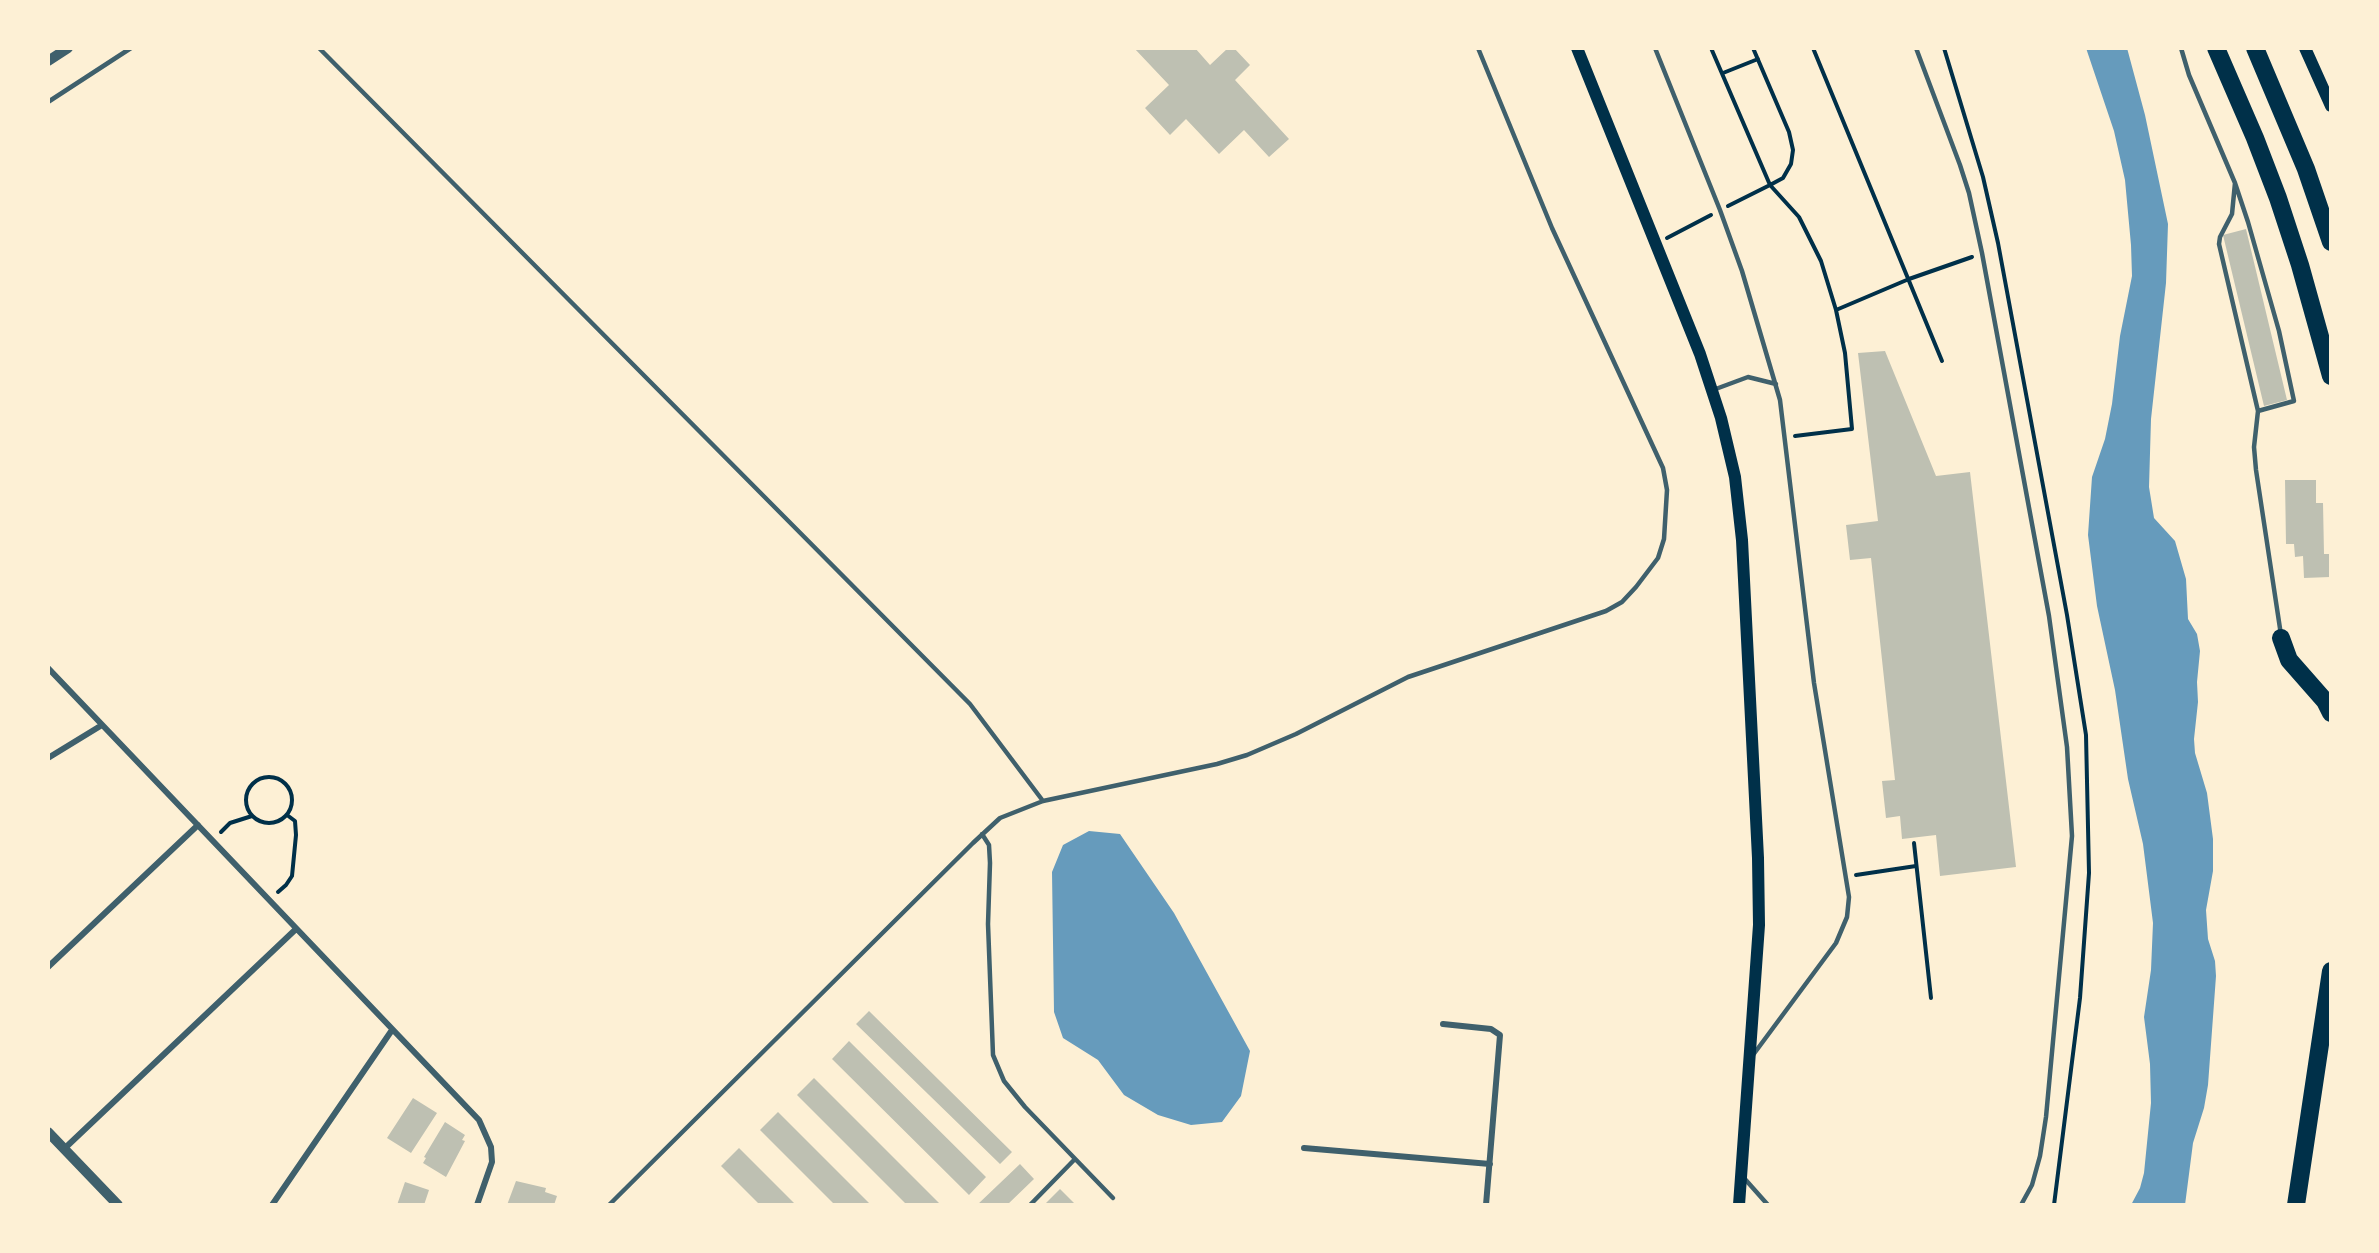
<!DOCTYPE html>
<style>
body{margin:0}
#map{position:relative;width:2379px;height:1253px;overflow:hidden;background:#fdf0d5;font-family:"Public Sans",sans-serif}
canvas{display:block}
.frame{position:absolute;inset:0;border:50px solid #fdf0d5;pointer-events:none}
</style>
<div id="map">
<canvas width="2379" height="1253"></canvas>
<div class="frame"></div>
</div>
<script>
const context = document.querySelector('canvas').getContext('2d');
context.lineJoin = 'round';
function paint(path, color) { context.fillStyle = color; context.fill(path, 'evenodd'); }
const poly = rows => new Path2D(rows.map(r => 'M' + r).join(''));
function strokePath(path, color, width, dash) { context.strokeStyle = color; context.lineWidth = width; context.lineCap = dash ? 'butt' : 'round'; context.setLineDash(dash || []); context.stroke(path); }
const water = poly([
 [2086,48,2127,48,2145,115,2168,224,2166,283,2151,419,2149,487,2154,518,2175,541,2186,579,2188,619,2197,634,2200,651,2197,682,2198,702,2194,739,2195,753,2207,793,2213,839,2213,871,2206,910,2208,939,2215,961,2216,976,2208,1085,2204,1108,2193,1143,2185,1205,2131,1205,2140,1188,2144,1173,2151,1103,2150,1064,2144,1017,2151,970,2153,923,2143,844,2128,779,2115,690,2097,606,2088,535,2092,477,2105,439,2112,404,2120,336,2132,276,2131,245,2125,180,2114,131],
 [1089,831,1120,834,1174,913,1250,1051,1241,1096,1222,1122,1191,1125,1158,1115,1124,1095,1098,1060,1063,1038,1054,1012,1052,872,1063,845]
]);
const building = poly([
 [1134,48,1195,48,1210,65,1228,48,1234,48,1250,65,1235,80,1289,139,1269,157,1244,130,1219,154,1186,119,1170,135,1145,108,1169,85],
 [2246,229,2287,400,2264,406,2223,235],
 [1885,351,1936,476,1970,472,2016,867,1940,876,1936,835,1902,839,1900,816,1886,818,1882,781,1895,780,1871,558,1850,560,1846,525,1878,521,1858,353],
 [2285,480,2316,480,2316,503,2323,503,2324,554,2329,554,2330,577,2304,578,2303,556,2295,557,2294,544,2286,544],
 [869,1011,1012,1152,1000,1164,856,1024],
 [849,1041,986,1177,969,1195,832,1059],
 [814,1078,941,1205,907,1205,797,1095],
 [413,1098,437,1113,411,1153,387,1138],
 [778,1112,871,1205,835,1205,760,1130],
 [445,1122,465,1135,462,1140,465,1141,446,1177,423,1163,426,1158,424,1157],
 [739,1148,796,1205,760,1205,721,1166],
 [1020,1164,1034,1179,1007,1205,977,1205],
 [516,1181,546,1188,545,1192,557,1196,554,1205,507,1205],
 [405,1182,429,1190,424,1205,397,1205],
 [1060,1189,1076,1205,1044,1205]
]);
const path = poly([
 [1711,48,1770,185,1728,206],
 [1753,48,1789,132,1793,150,1791,164,1783,178,1770,185,1799,217,1821,261,1836,310,1845,353,1852,429,1795,436],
 [1813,48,1942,361],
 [1944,48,1983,177,1998,243,2067,615,2086,735,2089,873,2080,998,2054,1205],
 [1723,73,1758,59],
 [1667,238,1711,215],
 [1836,310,1909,279,1972,257],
 '246 800a23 23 0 1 1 46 0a23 23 0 1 1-46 0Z',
 [221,832,230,823,252,816],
 [1914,843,1931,998],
 [1856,875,1916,866],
 [278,892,286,885,292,876,296,835,295,821,287,815]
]);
const service = poly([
 [319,48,970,704,1043,801],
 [1655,48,1720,210,1742,271,1780,400,1814,683,1849,897,1847,917,1836,943,1753,1055],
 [1916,48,1960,165,1969,193,1982,253,2049,616,2067,747,2072,836,2046,1117,2040,1156,2032,1185,2021,1205],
 [2181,48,2189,75,2235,183,2248,222,2279,331,2294,401,2258,411],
 [48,102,131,48],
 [2235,183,2232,214,2220,237,2219,244,2258,411,2254,447,2256,470,2281,635],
 [1713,390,1748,377,1776,384],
 [982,834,989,845,990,863,988,924,993,1055,1004,1081,1025,1107,1113,1198],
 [1744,1178,1768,1205],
 [609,1205,973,843,1000,818,1043,801,1217,764,1247,755,1296,734,1408,677,1606,611,1622,602,1636,587,1658,558,1664,539,1667,490,1663,468,1552,228,1478,48],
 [1030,1205,1075,1159]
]);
const minor = poly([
 [48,668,479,1120,491,1147,492,1162,477,1205],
 [48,758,102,725],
 [48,967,198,825],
 [1443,1024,1491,1029,1500,1035,1486,1205],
 [1304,1148,1490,1164],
 [64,1149,296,929],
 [272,1205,392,1030]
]);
const tertiary = poly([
 [48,61,68,48],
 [48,1132,118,1205]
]);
const secondary = poly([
 [1577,48,1700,354,1721,418,1735,477,1742,540,1758,858,1759,925,1739,1205],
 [2305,48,2331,106]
]);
const motorway = poly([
 [2216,48,2255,138,2278,198,2300,265,2331,376],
 [2255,48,2306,169,2331,242],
 [2281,638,2289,660,2325,701,2331,713],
 [2296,1205,2331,971]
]);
paint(water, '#669bbc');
paint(building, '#bec0b2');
strokePath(path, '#003049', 4);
strokePath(service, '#3f606c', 4.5);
strokePath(minor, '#3f606c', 6);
strokePath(tertiary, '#3f606c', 10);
strokePath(secondary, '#003049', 12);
strokePath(motorway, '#003049', 18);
</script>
